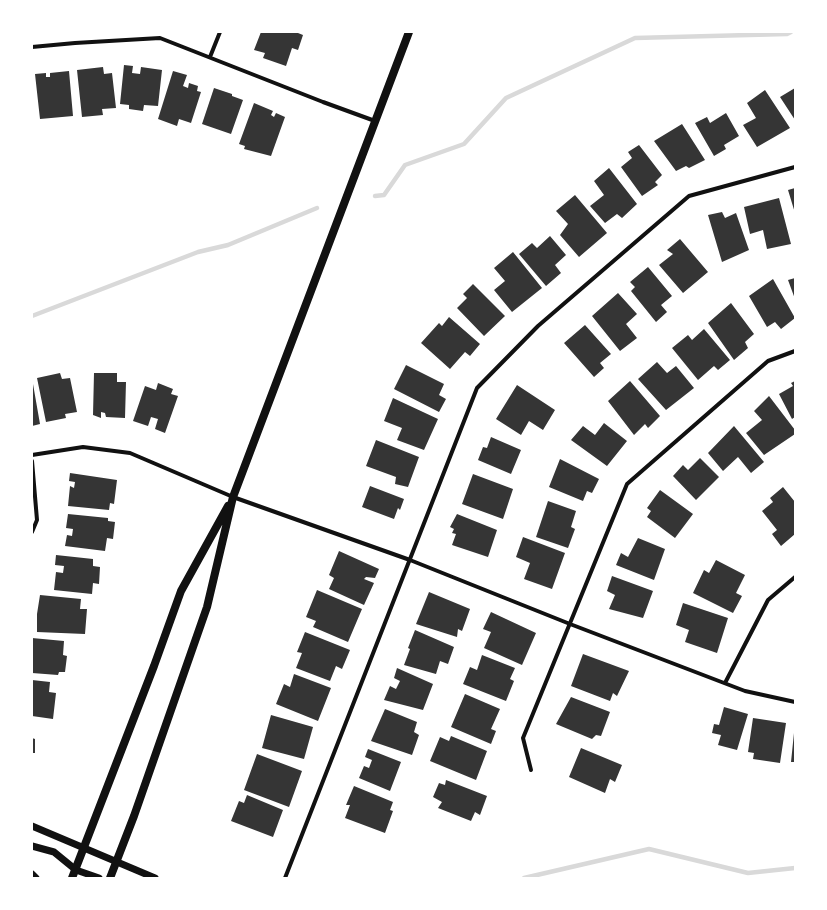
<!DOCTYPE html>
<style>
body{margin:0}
#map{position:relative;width:827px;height:910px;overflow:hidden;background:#fff;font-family:"IBM Plex Sans",sans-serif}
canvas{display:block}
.frame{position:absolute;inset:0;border:33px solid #fff;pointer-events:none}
</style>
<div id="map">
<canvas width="827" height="910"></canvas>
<div class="frame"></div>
</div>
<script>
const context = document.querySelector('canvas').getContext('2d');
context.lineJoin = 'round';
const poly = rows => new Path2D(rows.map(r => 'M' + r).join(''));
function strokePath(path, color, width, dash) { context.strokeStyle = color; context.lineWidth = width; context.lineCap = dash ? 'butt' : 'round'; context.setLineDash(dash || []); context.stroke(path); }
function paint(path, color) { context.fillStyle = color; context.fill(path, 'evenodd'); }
const stream = poly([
 [375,196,384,195,405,165,464,144,506,98,635,38,787,34,791,32],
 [32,316,198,252,228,245,317,208],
 [524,878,649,849,748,873,795,868]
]);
const building = poly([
 [261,32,299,32,298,33,303,35,298,50,292,48,286,66,263,58,265,53,254,50],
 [124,65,133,66,132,73,140,74,141,67,162,70,158,106,144,105,143,111,129,109,129,105,120,104],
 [103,67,104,74,112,73,116,108,102,109,103,115,82,117,77,70],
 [69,71,73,116,40,119,35,74,46,73,46,77,50,77,50,73],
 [173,71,187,75,183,86,188,88,189,83,198,86,197,91,201,92,191,123,179,119,177,126,158,119],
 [214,88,232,94,232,96,243,100,231,134,202,124],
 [795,88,795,120,780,97],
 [765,90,790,128,757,147,743,125,756,118,747,103],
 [254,103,273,111,271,115,274,117,276,113,285,117,271,156,244,149,245,146,239,144],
 [726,113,739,136,724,145,726,149,714,156,695,123,707,117,710,123],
 [682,124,705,160,689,168,686,166,676,171,654,141],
 [639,145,662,175,655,182,658,185,642,196,621,167,632,158,628,152],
 [609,168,637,204,622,218,617,214,605,223,590,206,604,195,594,181],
 [795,188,795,213,788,190],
 [575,195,607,233,579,257,560,235,568,224,556,211],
 [779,198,791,244,767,249,763,230,750,234,744,207],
 [722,212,725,218,736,213,749,250,722,262,708,215],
 [550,236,566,255,555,265,561,273,546,286,519,254,532,243,537,248],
 [680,239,708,272,683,293,659,265,673,254,667,250],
 [513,252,542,288,512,312,494,290,505,281,494,268],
 [648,267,672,296,661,305,667,312,656,322,631,291,635,287,630,282],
 [795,278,795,299,788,280],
 [773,279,795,318,781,329,775,322,767,327,749,296],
 [473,284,505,316,484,336,457,308,467,298,463,294],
 [618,293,637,314,626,324,637,338,620,351,592,316],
 [731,303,754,334,745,342,748,348,734,360,708,323],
 [449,317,480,344,470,356,465,352,450,369,421,343,439,323,442,326],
 [585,325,611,354,600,363,604,368,594,377,564,343],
 [704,329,730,360,718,370,714,366,698,380,672,348,688,335,692,340],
 [657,362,667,373,676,366,694,388,666,410,638,379],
 [406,365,444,384,439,395,446,399,439,412,394,389],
 [60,373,62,379,70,378,77,412,65,414,66,418,46,422,37,378],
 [94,373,117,373,117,382,126,382,125,418,106,417,105,413,101,412,101,418,93,415],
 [630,381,660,416,648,428,645,424,634,435,608,401],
 [795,381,795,417,792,419,779,394,793,386,791,383],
 [158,383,173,389,171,394,178,396,165,433,155,429,158,419,151,417,148,426,133,421,145,386,156,390],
 [32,384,33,384,40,424,32,426],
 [517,385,555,410,543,430,529,421,521,435,496,419],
 [769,396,795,430,795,434,764,455,746,433,762,420,754,411],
 [393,398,438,419,424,450,397,440,402,428,384,421],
 [604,423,627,441,607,466,571,440,583,426,595,435],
 [734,426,764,462,751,473,738,457,723,471,708,453],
 [491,437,521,450,511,474,478,460,483,447,487,448],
 [376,440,419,457,408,487,395,484,396,477,366,466],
 [700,458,719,477,696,500,673,476,683,465,688,470],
 [560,459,599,479,592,493,587,491,583,501,549,487],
 [70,473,117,480,114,504,110,503,109,510,68,506,70,486,74,488,75,482,69,481],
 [473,474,513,489,503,519,462,504],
 [370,486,404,499,400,510,398,508,394,519,362,507],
 [783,487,795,502,795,534,781,546,772,534,777,530,762,511,773,502,770,498],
 [660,490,693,514,675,538,647,517,651,511,647,508],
 [548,501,576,511,571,527,575,529,568,548,536,537],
 [68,514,108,518,108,521,115,522,113,539,107,538,105,551,65,546,67,535,72,536,73,529,66,528],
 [457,514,497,530,488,557,452,545,456,534,452,533,454,529,450,527],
 [523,537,565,553,552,589,524,579,530,563,516,557],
 [638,538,665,549,654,580,616,565,621,553,628,557],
 [339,551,379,569,375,578,366,577,364,579,374,583,364,605,329,589,334,578,329,575],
 [56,555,93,559,93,566,100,567,99,584,93,583,92,594,54,590,56,572,63,573,64,566,55,565],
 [716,560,745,575,736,593,742,596,733,613,693,593,704,570,709,573],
 [612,576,653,591,643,618,609,609,615,595,607,591],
 [317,590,362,609,348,642,313,627,316,621,306,617],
 [429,592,470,609,462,631,458,629,457,637,416,624],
 [40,595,81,599,80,609,87,609,85,634,37,632,37,614],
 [683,603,728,618,717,653,685,642,689,630,676,625],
 [491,612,536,633,522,665,484,648,491,632,483,629],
 [415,630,454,647,448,664,440,661,436,674,404,665,410,649,408,648],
 [305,632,350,650,342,669,336,666,330,681,296,668,302,653,297,652],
 [32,638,64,641,63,655,67,656,65,672,59,672,58,675,32,673],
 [583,654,629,671,617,696,613,693,610,701,571,686],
 [482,655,515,668,510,679,514,681,506,701,463,684,470,667,477,670],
 [397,668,433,684,423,710,384,700,390,686,396,689,400,681,394,678],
 [294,674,331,688,318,721,276,704,284,684,290,687],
 [32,680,50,682,49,692,56,693,53,719,32,716],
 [465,694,500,709,491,729,496,731,491,744,451,727],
 [571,697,610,712,601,736,596,735,592,739,556,724],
 [724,707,748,714,737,750,718,745,721,735,712,733,714,724,719,725],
 [385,709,417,722,414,732,419,735,412,755,371,741],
 [271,715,313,727,304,759,262,748],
 [753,718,786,723,780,763,753,759,754,753,748,752],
 [794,733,795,734,795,762,791,762],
 [451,736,487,751,476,780,430,761,440,737,449,741],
 [32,738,35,739,35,753,32,753],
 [581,748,622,765,615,782,610,779,605,793,569,777],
 [368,749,401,762,390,791,359,778,364,766,369,768,372,760,365,757],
 [257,754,302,771,289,807,244,790],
 [446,780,487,796,480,815,475,812,471,821,438,808,442,802,433,797,439,783,445,785],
 [354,786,393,802,390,810,393,811,385,833,345,818,350,805,346,805],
 [247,795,283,810,273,837,231,821,239,801,244,803]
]);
const minor = poly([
 [32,47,75,43,160,38,323,102,375,121],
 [210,57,220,32],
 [32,455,83,447,130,453,233,497,410,560,570,624,745,691,795,702],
 [32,461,37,520,32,532],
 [725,683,768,600,795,577],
 [531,770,523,738,627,484,768,361,795,351],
 [285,878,477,388,538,326,689,196,795,167]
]);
const tertiary = poly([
 [32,826,155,878],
 [32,846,54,852,76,870,99,878],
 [32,874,36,878]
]);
const secondary = poly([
 [72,878,154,666,181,591,228,506],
 [110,878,134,816,207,607,233,497,409,32]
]);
strokePath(stream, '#d9d9d9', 4.5);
paint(building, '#353535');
strokePath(minor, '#111', 4);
strokePath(tertiary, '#111', 7);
strokePath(secondary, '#111', 8);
</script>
